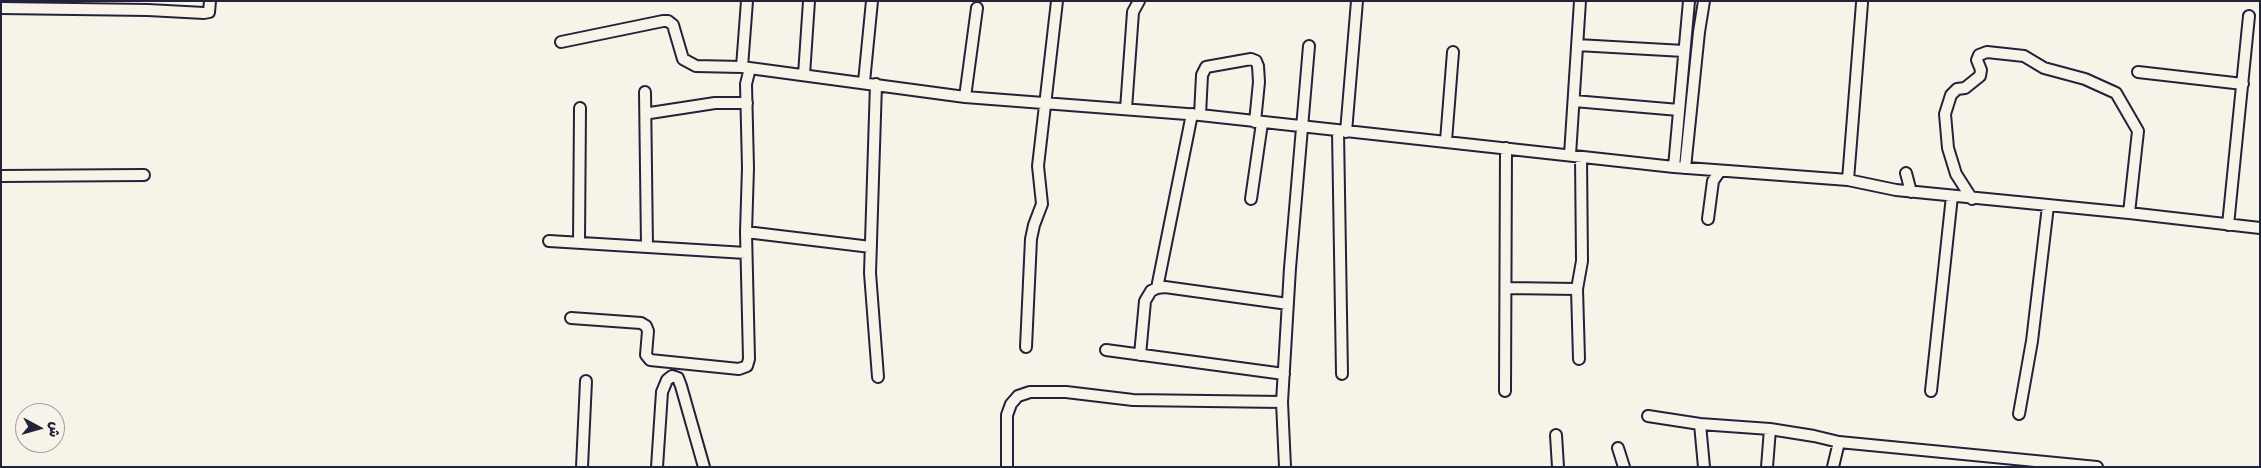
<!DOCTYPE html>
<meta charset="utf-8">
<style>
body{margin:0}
#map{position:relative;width:2261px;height:468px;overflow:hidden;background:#f7f3e8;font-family:Pangolin,"Playpen Sans Arabic",sans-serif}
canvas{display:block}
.frame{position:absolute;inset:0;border:2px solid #22223b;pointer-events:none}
.north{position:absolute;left:15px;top:403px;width:50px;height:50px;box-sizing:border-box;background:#f7f3e8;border:1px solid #a29fa3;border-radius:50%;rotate:96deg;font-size:14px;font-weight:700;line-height:20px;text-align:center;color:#22223b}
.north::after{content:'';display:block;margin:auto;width:18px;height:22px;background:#22223b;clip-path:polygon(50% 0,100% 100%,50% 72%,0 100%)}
</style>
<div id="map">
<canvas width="2261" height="468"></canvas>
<div class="frame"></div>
<div class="north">ش</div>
</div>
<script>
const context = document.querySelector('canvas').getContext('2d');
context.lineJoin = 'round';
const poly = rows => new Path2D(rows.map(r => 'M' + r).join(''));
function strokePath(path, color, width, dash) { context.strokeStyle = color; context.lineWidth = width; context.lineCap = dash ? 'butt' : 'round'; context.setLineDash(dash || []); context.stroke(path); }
const minor = poly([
 [1,8,148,10,204,13,209,12,210,1],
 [561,42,663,21,668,21,673,25,683,59,696,66,742,67,965,97,1200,115,1674,167,1848,180,1896,190,2129,213,2260,228],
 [1577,45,1684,51],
 [742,67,747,1],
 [2138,72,2243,84],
 [804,75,809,1],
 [864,82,872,1],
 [876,84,870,273,878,377],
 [645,92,647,246],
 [965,97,977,8],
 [1574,101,1679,110],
 [1126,109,1133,12,1139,1],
 [650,113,715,103,747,103],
 [1200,115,1202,75,1206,67,1251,59,1256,61,1258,66,1259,82,1255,122],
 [1338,131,1342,374],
 [1346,132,1357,1],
 [1446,141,1453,52],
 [1570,155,1580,1],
 [1674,167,1689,1],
 [1685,168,1699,32,1704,1],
 [1906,173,1911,192],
 [1,176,144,175],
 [1848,180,1862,3],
 [1251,199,1262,123],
 [1972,199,1956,174,1948,148,1945,114,1951,95,1957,89,1965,88,1980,76,1981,70,1977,60,1979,55,1987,52,2024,56,2044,68,2085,79,2116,93,2138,131,2129,213],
 [1708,219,1713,181,1720,171],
 [2228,225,2249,16],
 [746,232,871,247],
 [549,241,746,253],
 [579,242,580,108],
 [1157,288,1192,114],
 [1506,288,1577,289],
 [571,318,641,323,646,326,648,331,646,355,650,360,739,369,747,366,749,359,746,232,748,168,746,84,750,68],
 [1026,347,1031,239,1034,225,1042,204,1038,166,1057,1],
 [1106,350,1284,374],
 [1140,355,1145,301,1151,291,1157,288,1165,287,1288,304],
 [1579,359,1577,289,1582,261,1581,157],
 [1505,391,1506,148],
 [1931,391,1952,196],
 [2019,414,2032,341,2048,206],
 [1648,416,1700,424,1770,429,1814,436,1839,442,2097,467],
 [1700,424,1704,467],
 [1556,435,1558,467],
 [1618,448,1624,467],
 [582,467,586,381],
 [657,467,662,392,667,380,672,376,678,378,681,386,704,467],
 [1007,467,1007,415,1011,404,1018,396,1030,392,1066,392,1133,400,1282,402],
 [1285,467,1282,402,1290,268,1309,46],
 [1767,467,1770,429],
 [1833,467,1839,442]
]);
strokePath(minor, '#22223b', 14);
strokePath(minor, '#f7f3e8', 10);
</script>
